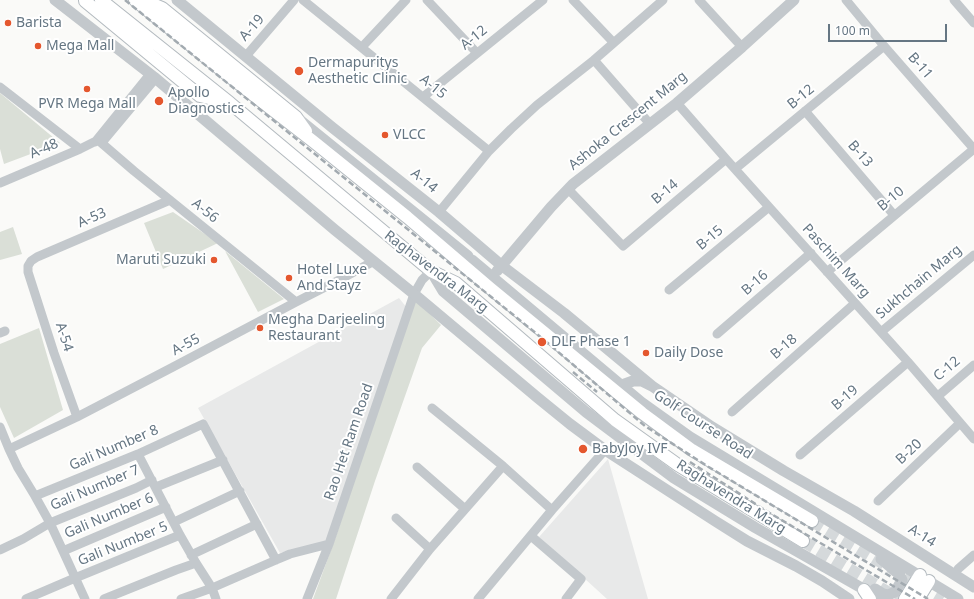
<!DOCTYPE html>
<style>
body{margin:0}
#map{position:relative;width:974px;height:599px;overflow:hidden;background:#fafaf8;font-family:"Noto Sans",sans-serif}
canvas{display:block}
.scale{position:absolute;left:828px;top:24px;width:119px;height:18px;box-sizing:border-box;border:2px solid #657683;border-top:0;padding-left:5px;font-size:12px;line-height:14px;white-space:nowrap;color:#657683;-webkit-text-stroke:3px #fff;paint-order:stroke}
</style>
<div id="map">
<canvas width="974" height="599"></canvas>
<div class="scale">100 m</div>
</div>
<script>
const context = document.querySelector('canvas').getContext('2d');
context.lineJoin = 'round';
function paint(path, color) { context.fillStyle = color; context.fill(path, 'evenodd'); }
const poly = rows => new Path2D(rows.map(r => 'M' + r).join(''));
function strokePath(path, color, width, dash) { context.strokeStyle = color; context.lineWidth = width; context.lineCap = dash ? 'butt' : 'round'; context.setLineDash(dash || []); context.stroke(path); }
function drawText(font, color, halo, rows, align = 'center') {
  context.font = font + ' "Noto Sans",sans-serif'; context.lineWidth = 4; context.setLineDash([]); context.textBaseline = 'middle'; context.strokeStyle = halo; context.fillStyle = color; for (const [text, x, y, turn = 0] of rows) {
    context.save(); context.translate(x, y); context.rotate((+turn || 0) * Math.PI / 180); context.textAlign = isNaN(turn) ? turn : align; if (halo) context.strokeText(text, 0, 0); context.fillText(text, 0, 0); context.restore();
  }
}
const built = poly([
 [399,298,407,308,326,541,280,553,198,408],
 [608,459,648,599,607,599,539,537]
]);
const green = poly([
 [0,93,60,143,4,164,0,149],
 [173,212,218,243,163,269,144,223],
 [13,227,22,254,0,260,0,232],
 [225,251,284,299,258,312],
 [415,299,441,325,422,348,375,481,336,599,313,599,335,539],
 [39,328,63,410,14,438,0,407,0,344]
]);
const secondaryTunnel = poly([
 [812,521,943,599],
 [803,541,899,599]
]);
const minor = poly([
 [303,0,489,151],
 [427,0,477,53],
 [573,0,613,42],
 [699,0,742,47],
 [846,0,884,46,974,149],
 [954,0,974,23],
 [362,47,406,0],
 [246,56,294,0],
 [594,60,650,124],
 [0,87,80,149],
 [423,97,543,0],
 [677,103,726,159,908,362,974,439],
 [805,111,894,215],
 [104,140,155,79],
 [95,142,150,74],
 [735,169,884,46],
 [0,183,80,149,98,140,134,171,296,302],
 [568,189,623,246,726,159],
 [439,212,489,151,511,129,537,105,594,60,663,0],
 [827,272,974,149],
 [669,290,769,207],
 [881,332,974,255],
 [0,333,5,331],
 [717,334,811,253],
 [938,396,974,365],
 [432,408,503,466],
 [732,412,855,303],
 [77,417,54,353,28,272,28,266,31,261,37,257,170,200],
 [0,427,9,449,18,468,35,496,50,523,63,551,85,599],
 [9,449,77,417,173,367,296,302,341,279,374,261],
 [138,454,180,535,196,563,212,588,216,599],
 [800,455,908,362],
 [417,467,465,509],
 [156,487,223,460],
 [35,496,138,454,203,424,276,560],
 [878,501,960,423],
 [396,518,430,549],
 [174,522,240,491],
 [531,536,581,579,566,599],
 [0,550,23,539,50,523,136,488,152,480],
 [63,551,166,507],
 [191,555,257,524],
 [958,569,974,555],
 [26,599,75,578,180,535],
 [104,599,176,570,196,563],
 [181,599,212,588,276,560,290,554,329,544],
 [307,599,329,544,414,294,422,280,431,271],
 [391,599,430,549,503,466,552,510],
 [478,599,552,510,605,450]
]);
const tertiary = poly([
 [55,0,154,77,335,230,414,294,538,398,570,424,605,450,715,521,747,541,796,566,822,581,849,599],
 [177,0,333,128,439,212,501,265,564,313,652,386],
 [301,121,468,256],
 [450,254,472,260,641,402,690,437,958,599],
 [431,271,443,291,586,412,674,478,756,528,881,599],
 [497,271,551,207,573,184,677,103,742,47,794,0],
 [622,385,633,381,642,381,652,386,712,427,784,471,854,511,974,587],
 [875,589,883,594,888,595,895,592,902,580,899,574,881,559]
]);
const secondary = poly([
 [85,0,85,1,200,96,226,102],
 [101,0,230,103,431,271,456,283,615,420,678,465,803,541],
 [135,0,224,72,314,142,407,217,490,288,642,413,692,450,812,521],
 [143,0,162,8,296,117,306,131],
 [864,590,870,599],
 [905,599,920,575],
 [918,599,929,581]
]);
const rail = poly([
 [125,0,543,339,645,426,707,466,928,599],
 [573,372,597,392],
 [690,462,768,512,915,599]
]);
const markers = [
 [8,23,4,"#e4572e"],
 [38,46,4,"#e4572e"],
 [299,71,5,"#e4572e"],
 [87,89,4,"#e4572e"],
 [159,101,5,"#e4572e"],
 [385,135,4,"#e4572e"],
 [214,260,4,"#e4572e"],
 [289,278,4,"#e4572e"],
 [260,328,4,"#e4572e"],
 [542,342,5,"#e4572e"],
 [646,353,4,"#e4572e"],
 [583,449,5,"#e4572e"]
];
const poiNames = [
 ["Barista",16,23],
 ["Mega Mall",46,46],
 ["Dermapuritys",308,63],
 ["Aesthetic Clinic",308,79],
 ["Apollo",168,93],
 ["Diagnostics",168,109],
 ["PVR Mega Mall",87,104,"center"],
 ["VLCC",393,135],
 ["Maruti Suzuki",206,260,"right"],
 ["Hotel Luxe",297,270],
 ["And Stayz",297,286],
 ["Megha Darjeeling",268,320],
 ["Restaurant",268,336],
 ["DLF Phase 1",551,342],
 ["Daily Dose",654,353],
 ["BabyJoy IVF",592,449]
];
const streetNames = [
 ["A-19",252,28,-49],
 ["A-12",474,38,-39],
 ["B-11",920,66,49],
 ["A-15",433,87,39],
 ["B-12",801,97,-39],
 ["Ashoka Crescent Marg",628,121,-39],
 ["A-48",44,149,-23],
 ["B-13",860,154,49],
 ["A-14",424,181,39],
 ["B-14",665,192,-40],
 ["B-10",891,199,-40],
 ["A-56",205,211,39],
 ["A-53",92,218,-23],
 ["B-15",710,238,-40],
 ["Paschim Marg",836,261,48],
 ["Raghavendra Marg",436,272,37],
 ["Sukhchain Marg",919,282,-40],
 ["B-16",755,283,-41],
 ["A-54",64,337,72],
 ["A-55",186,345,-28],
 ["B-18",784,347,-41],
 ["C-12",947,369,-40],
 ["B-19",845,398,-41],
 ["Golf Course Road",703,425,33],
 ["Rao Het Ram Road",349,442,-71],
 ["Gali Number 8",114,448,-23],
 ["B-20",909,452,-43],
 ["Gali Number 7",95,488,-23],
 ["Raghavendra Marg",731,497,32],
 ["Gali Number 6",109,516,-23],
 ["A-14",922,536,32],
 ["Gali Number 5",123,544,-22]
];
paint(built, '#e8e9e9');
paint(green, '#dadfd7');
strokePath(secondaryTunnel, '#d5d9db', 12, [12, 6]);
strokePath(secondary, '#b3babf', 14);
strokePath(minor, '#c3c8cc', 9);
strokePath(tertiary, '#c3c8cc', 11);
strokePath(secondary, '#fff', 12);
strokePath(rail, '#a2aab0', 2.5, [6, 3]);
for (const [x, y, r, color] of markers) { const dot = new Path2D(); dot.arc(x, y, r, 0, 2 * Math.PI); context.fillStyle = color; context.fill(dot); strokePath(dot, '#fff', 1.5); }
drawText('14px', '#657683', '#fff', poiNames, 'left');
drawText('14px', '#657683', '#fff', streetNames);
</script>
